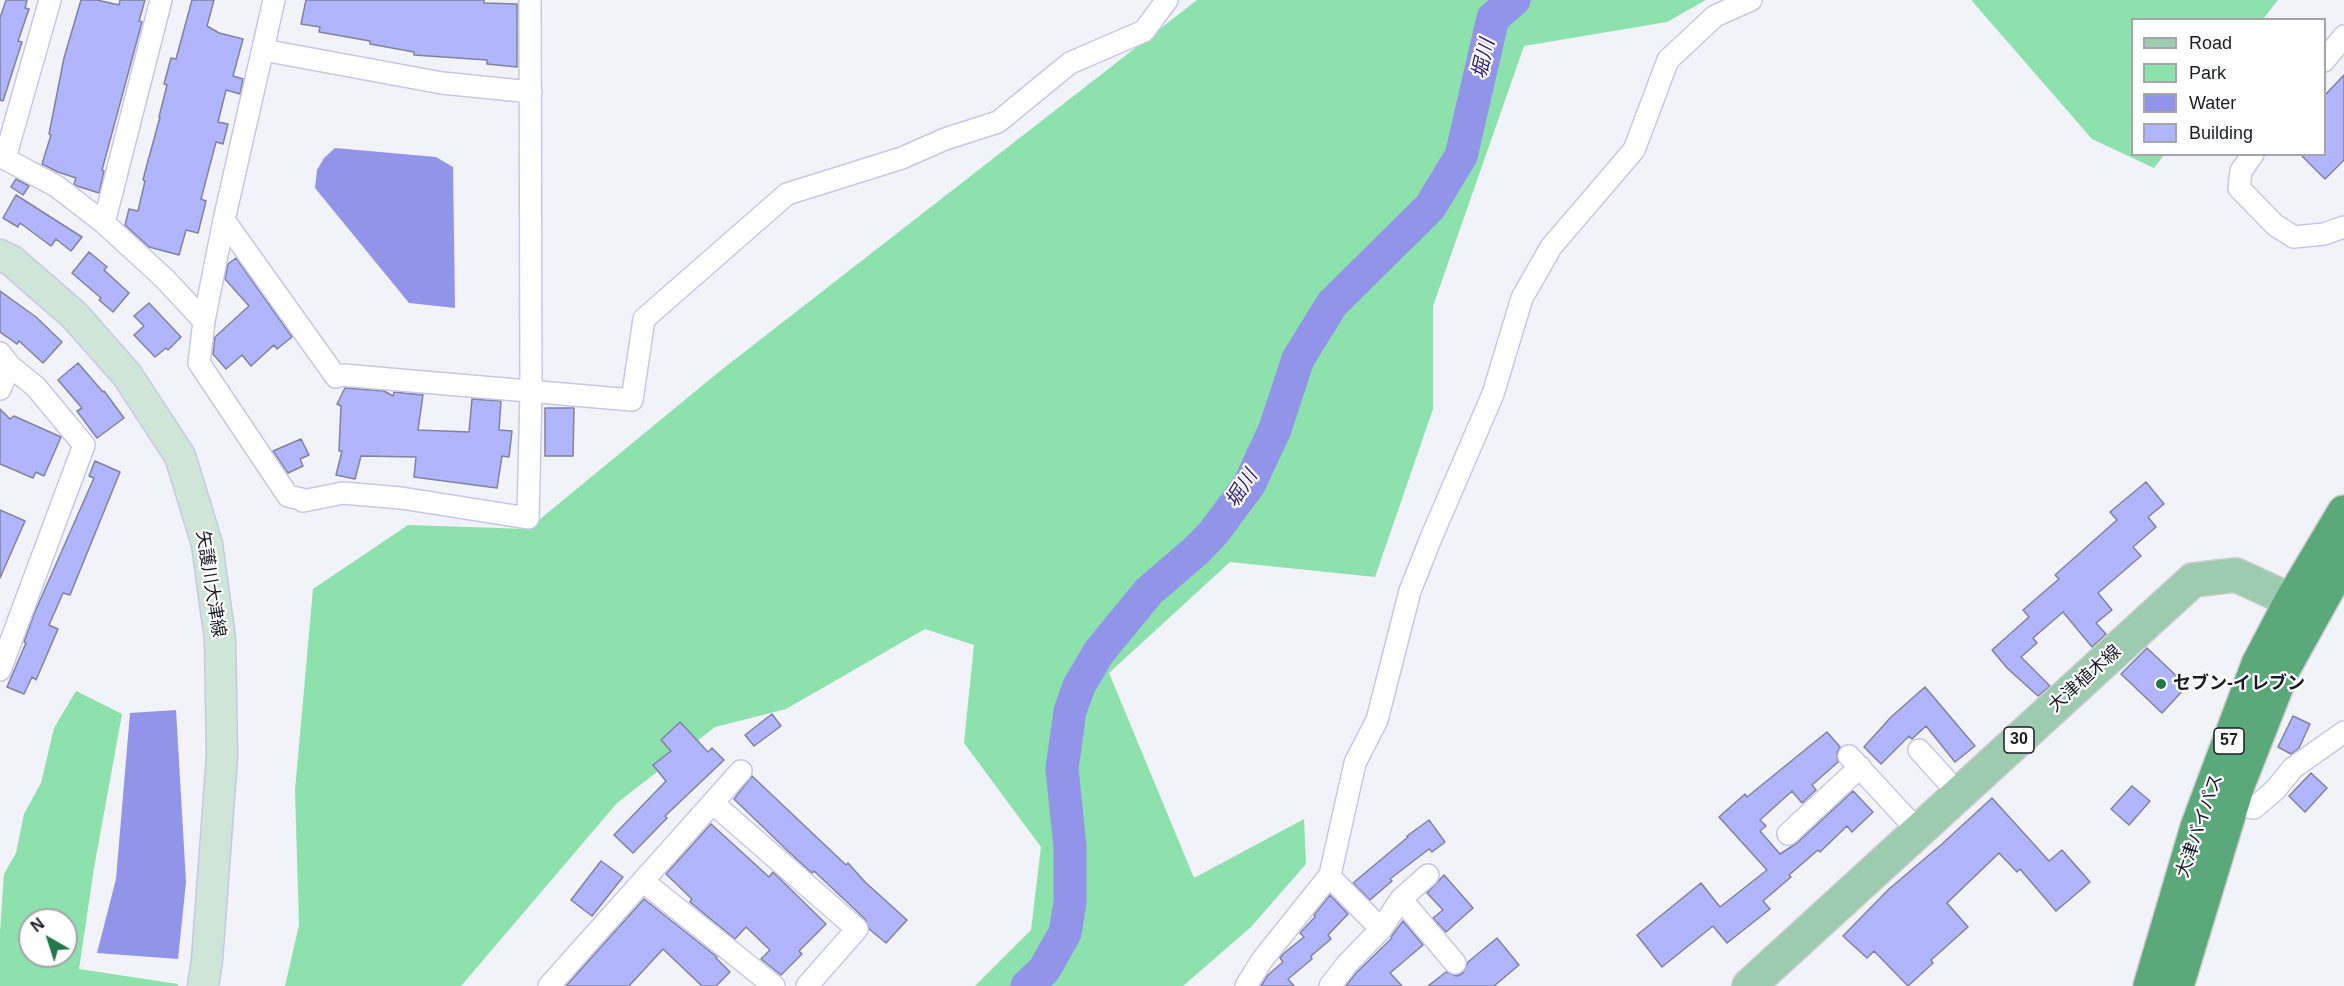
<!DOCTYPE html>
<meta charset="utf-8">
<style>
body{margin:0}
#map{position:relative;width:2344px;height:986px;overflow:hidden;background:#f2f2f9;font-family:Helvetica,sans-serif}
canvas{display:block}
.legend{position:absolute;left:2131px;top:18px;width:195px;height:138px;box-sizing:border-box;background:#fff;border:2px solid #a4a4a9;margin:0;padding:8px 10px;list-style:none;font-size:18px;color:#1b1b27}
.legend li{display:flex;align-items:center;gap:12px;height:30px}
.legend b{width:30px;border:2px solid #a4a4a9}
.north{position:absolute;left:18px;top:908px;width:60px;height:60px;box-sizing:border-box;background:#fff;border:2px solid #a4a4a9;border-radius:50%;rotate:321deg;font-size:16px;font-weight:700;line-height:24px;text-align:center;color:#1b1b27}
.north::after{content:'';display:block;margin:auto;width:21px;height:27px;background:#20774a;clip-path:polygon(50% 0,100% 100%,50% 72%,0 100%)}
</style>
<div id="map">
<canvas width="2344" height="986"></canvas>
<ul class="legend">
<li><b style="height:8px;background:#9dcbb0"></b>Road</li>
<li><b style="height:16px;background:#8ce1ad"></b>Park</li>
<li><b style="height:16px;background:#9294ea"></b>Water</li>
<li><b style="height:16px;background:#b1b5fb"></b>Building</li>
</ul>
<div class="north">N</div>
</div>
<script>
const context = document.querySelector('canvas').getContext('2d');
context.lineJoin = 'round';
function paint(path, color) { context.fillStyle = color; context.fill(path, 'evenodd'); }
const poly = rows => new Path2D(rows.map(r => 'M' + r).join(''));
function strokePath(path, color, width, dash) { context.strokeStyle = color; context.lineWidth = width; context.lineCap = dash ? 'butt' : 'round'; context.setLineDash(dash || []); context.stroke(path); }
function drawText(font, color, halo, rows, align = 'center') {
  context.font = font + ' Helvetica,"Noto Sans JP",sans-serif'; context.lineWidth = 4.5; context.setLineDash([]); context.textBaseline = 'middle'; context.strokeStyle = halo; context.fillStyle = color; for (const [text, x, y, turn = 0] of rows) {
    context.save(); context.translate(x, y); context.rotate((+turn || 0) * Math.PI / 180); context.textAlign = isNaN(turn) ? turn : align; if (halo) context.strokeText(text, 0, 0); context.fillText(text, 0, 0); context.restore();
  }
}
const green = poly([
 [1197,0,1706,0,1667,22,1524,46,1433,306,1433,409,1375,577,1230,562,1109,673,1194,878,1304,819,1306,864,1251,927,1183,986,975,986,1031,930,1041,847,964,743,974,645,925,629,786,709,715,727,617,803,461,986,285,986,299,925,295,790,313,589,408,525,528,529,720,371],
 [1973,0,2278,0,2263,19,2132,20,2132,154,2164,155,2154,168,2092,139,1972,1],
 [76,691,122,714,94,868,79,969,178,984,178,986,0,986,0,932,4,874,16,853,24,814,41,783,54,728],
 [30,920,66,920,66,956,30,956]
]);
const water = poly([
 [335,148,436,157,453,167,455,308,409,303,315,188,317,170,324,158],
 [176,710,186,882,178,959,97,953,116,879,130,713]
]);
const river = poly([
 [1027,986,1044,970,1065,933,1070,903,1070,847,1062,769,1070,711,1079,686,1099,652,1149,591,1197,550,1214,532,1249,485,1275,429,1298,359,1332,304,1430,207,1461,156,1493,18,1514,0]
]);
const building = poly([
 [6,0,27,0,25,8,29,9,18,41,22,42,3,101,0,100,0,18,6,0],
 [81,0,97,0,119,5,120,0,145,0,139,21,142,22,102,170,104,171,99,193,77,186,74,184,76,178,58,172,42,164,51,135,49,134,64,58,81,0],
 [192,0,214,0,207,26,219,33,243,39,233,76,243,79,240,94,226,90,218,122,228,124,223,144,216,142,201,199,206,201,198,233,186,230,179,255,149,247,125,225,129,209,138,211,145,181,143,180,145,172,160,117,159,117,167,85,164,84,171,58,176,59,192,0],
 [306,0,484,0,484,3,517,4,517,67,487,64,487,60,414,55,414,52,370,44,370,41,319,32,320,27,301,24,306,0],
 [2344,75,2344,160,2325,179,2300,154,2325,154,2325,95,2344,75],
 [16,179,29,186,23,195,11,187,16,179],
 [16,195,82,237,71,251,56,239,51,246,20,223,18,227,3,218,16,195],
 [89,252,107,267,104,270,129,293,113,312,99,300,101,298,72,273,89,252],
 [236,258,292,337,277,349,274,345,251,366,242,355,226,369,213,354,215,337,249,306,225,279,228,264,236,258],
 [0,291,36,317,62,342,43,363,19,341,17,344,0,332,0,291],
 [149,303,181,337,168,350,166,348,155,357,134,335,144,326,134,316,149,303],
 [78,363,103,392,104,391,124,418,97,438,77,411,82,408,58,380,78,363],
 [345,388,384,391,393,396,394,392,423,395,418,430,469,432,472,399,501,401,499,430,512,431,509,457,502,456,497,488,414,477,416,457,361,456,355,479,336,475,342,451,339,451,341,406,337,404,345,388],
 [545,408,574,408,573,456,545,456,545,408],
 [0,409,10,419,14,416,61,437,44,476,36,472,33,478,0,464,0,409],
 [301,439,309,455,300,459,303,466,288,473,273,451,301,439],
 [95,461,120,472,70,595,63,593,49,625,58,629,36,680,32,677,24,694,7,687,26,643,24,642,34,614,94,478,89,476,95,461],
 [2146,482,2164,504,2148,517,2156,527,2133,547,2141,556,2098,593,2112,610,2096,623,2106,634,2092,647,2063,612,2033,638,2037,643,2021,657,2050,686,2038,696,2008,669,1992,650,2029,617,2023,610,2059,579,2055,575,2117,520,2110,512,2146,482],
 [0,510,25,521,0,578,0,510],
 [2147,648,2187,686,2162,713,2121,674,2147,648],
 [1925,687,1975,746,1955,762,1926,726,1912,739,1909,736,1881,764,1864,747,1891,717,1925,687],
 [772,714,781,726,754,746,745,735,772,714],
 [2293,716,2310,724,2299,748,2291,754,2278,747,2293,716],
 [680,722,708,752,712,748,724,760,665,816,667,818,633,853,614,835,666,781,653,765,671,751,661,740,680,722],
 [1827,732,1840,747,1837,753,1838,762,1812,785,1816,790,1802,803,1792,791,1760,820,1766,826,1760,831,1780,854,1797,843,1853,791,1873,812,1852,832,1847,826,1820,852,1818,850,1789,875,1791,877,1763,901,1770,909,1727,943,1713,926,1662,967,1637,935,1701,883,1720,907,1767,870,1719,817,1745,794,1747,797,1827,732],
 [2311,773,2327,788,2305,812,2289,796,2311,773],
 [752,776,846,865,848,863,865,882,907,920,886,943,869,929,865,919,814,871,812,873,791,854,734,799,752,776],
 [2132,786,2150,801,2129,825,2111,809,2132,786],
 [1992,798,2049,861,2062,850,2090,882,2056,911,2020,869,2017,872,1999,853,1947,903,1968,927,1931,960,1933,963,1908,986,1874,951,1867,958,1843,936,1889,889,1942,844,1992,798],
 [1429,820,1445,842,1432,852,1429,849,1390,879,1392,881,1370,900,1353,883,1408,837,1407,836,1429,820],
 [711,824,769,877,773,872,826,924,799,951,802,954,781,975,761,959,770,950,746,927,735,939,690,902,692,899,666,874,711,824],
 [601,861,623,877,592,916,571,900,601,861],
 [1444,875,1473,908,1446,932,1433,918,1443,910,1427,893,1444,875],
 [1330,895,1348,914,1328,935,1331,939,1311,956,1312,959,1288,979,1294,986,1261,986,1268,975,1283,962,1280,958,1283,954,1304,937,1300,933,1315,917,1314,915,1330,895],
 [644,899,717,957,716,958,730,972,716,986,702,986,663,949,629,986,566,986,644,899],
 [1403,921,1423,945,1390,973,1402,986,1346,986,1357,972,1392,938,1391,937,1403,921],
 [1497,938,1519,965,1494,986,1428,986,1446,972,1457,976,1463,973,1468,962,1497,938]
]);
const street = poly([
 [274,0,224,220,204,321,199,363,288,496,301,499,303,501,343,493,401,498,528,518,531,391,530,0],
 [263,50,442,83,531,92],
 [2324,61,2344,36],
 [2253,154,2241,171,2239,188,2275,225,2294,237,2324,234,2344,227],
 [0,156,56,186,104,223,165,279,204,321],
 [5,158,50,0],
 [224,220,336,377,343,375,632,400,644,319,787,194,902,158,945,139,998,122,1070,63,1144,31,1167,0],
 [104,223,161,0],
 [0,353,10,366,36,387,84,445,0,670],
 [0,389,10,366],
 [1919,750,1959,794],
 [1849,756,1918,831],
 [2233,803,2254,808,2275,790,2293,768,2344,732],
 [714,804,857,929,807,986],
 [1788,834,1860,767],
 [1329,876,1381,929],
 [644,882,774,986],
 [1401,899,1455,963],
 [549,986,741,771],
 [1246,986,1262,960,1330,875,1355,763,1377,720,1410,591,1431,538,1493,394,1522,298,1551,247,1634,150,1668,60,1715,16,1751,0],
 [1330,986,1347,964,1381,929,1401,899,1428,875]
]);
const secondary = poly([
 [0,255,12,261,75,316,127,375,180,456,207,544,220,639,222,756,207,960,203,986]
]);
const primary = poly([
 [1749,986,2193,580,2236,575,2314,611]
]);
const highway = poly([
 [2150,986,2197,827,2258,664,2291,601,2344,512],
 [2177,986,2238,785,2284,668,2344,560]
]);
const markers = [
 [2161,684,6,"#20774a"]
];
const shields = [
 [2019,740,30],
 [2229,741,30]
];
const shieldNames = [
 ["30",2019,740],
 ["57",2229,741]
];
const streetNames = [
 ["矢護川大津線",210,584,81],
 ["大津植木線",2085,679,-42],
 ["大津バイパス",2200,826,-71]
];
const poiNames = [
 ["セブン-イレブン",2173,684]
];
const waterNames = [
 ["堀川",1484,59,-77],
 ["堀川",1242,489,-57]
];
paint(green, '#8ce1ad');
paint(water, '#9294ea');
strokePath(river, '#9294ea', 33);
paint(building, '#b1b5fb');
strokePath(building, '#80829f', 1.5);
strokePath(street, '#c6c8e8', 24);
strokePath(secondary, '#c6c8e8', 33);
strokePath(primary, '#cdcdcf', 36);
strokePath(highway, '#cdcdcf', 36);
strokePath(street, '#fff', 21);
strokePath(secondary, '#cee5d7', 30);
strokePath(primary, '#9dcbb0', 33);
strokePath(highway, '#5ba97b', 33);
for (const [x, y, r, color] of markers) { const dot = new Path2D(); dot.arc(x, y, r, 0, 2 * Math.PI); context.fillStyle = color; context.fill(dot); strokePath(dot, '#fff', 2); }
for (const [x, y, w] of shields) { const box = new Path2D(); box.roundRect(x - w / 2, y - 13, w, 26, 4.5); context.fillStyle = '#fff'; context.fill(box); strokePath(box, '#1b1b27', 1.5); }
drawText('bold 16px', '#1b1b27', null, shieldNames);
drawText('18px', '#1b1b27', '#fff', streetNames);
drawText('bold 18px', '#1b1b27', '#fff', poiNames, 'left');
drawText('italic 20px', '#2e1d7f', '#fff', waterNames);
</script>
